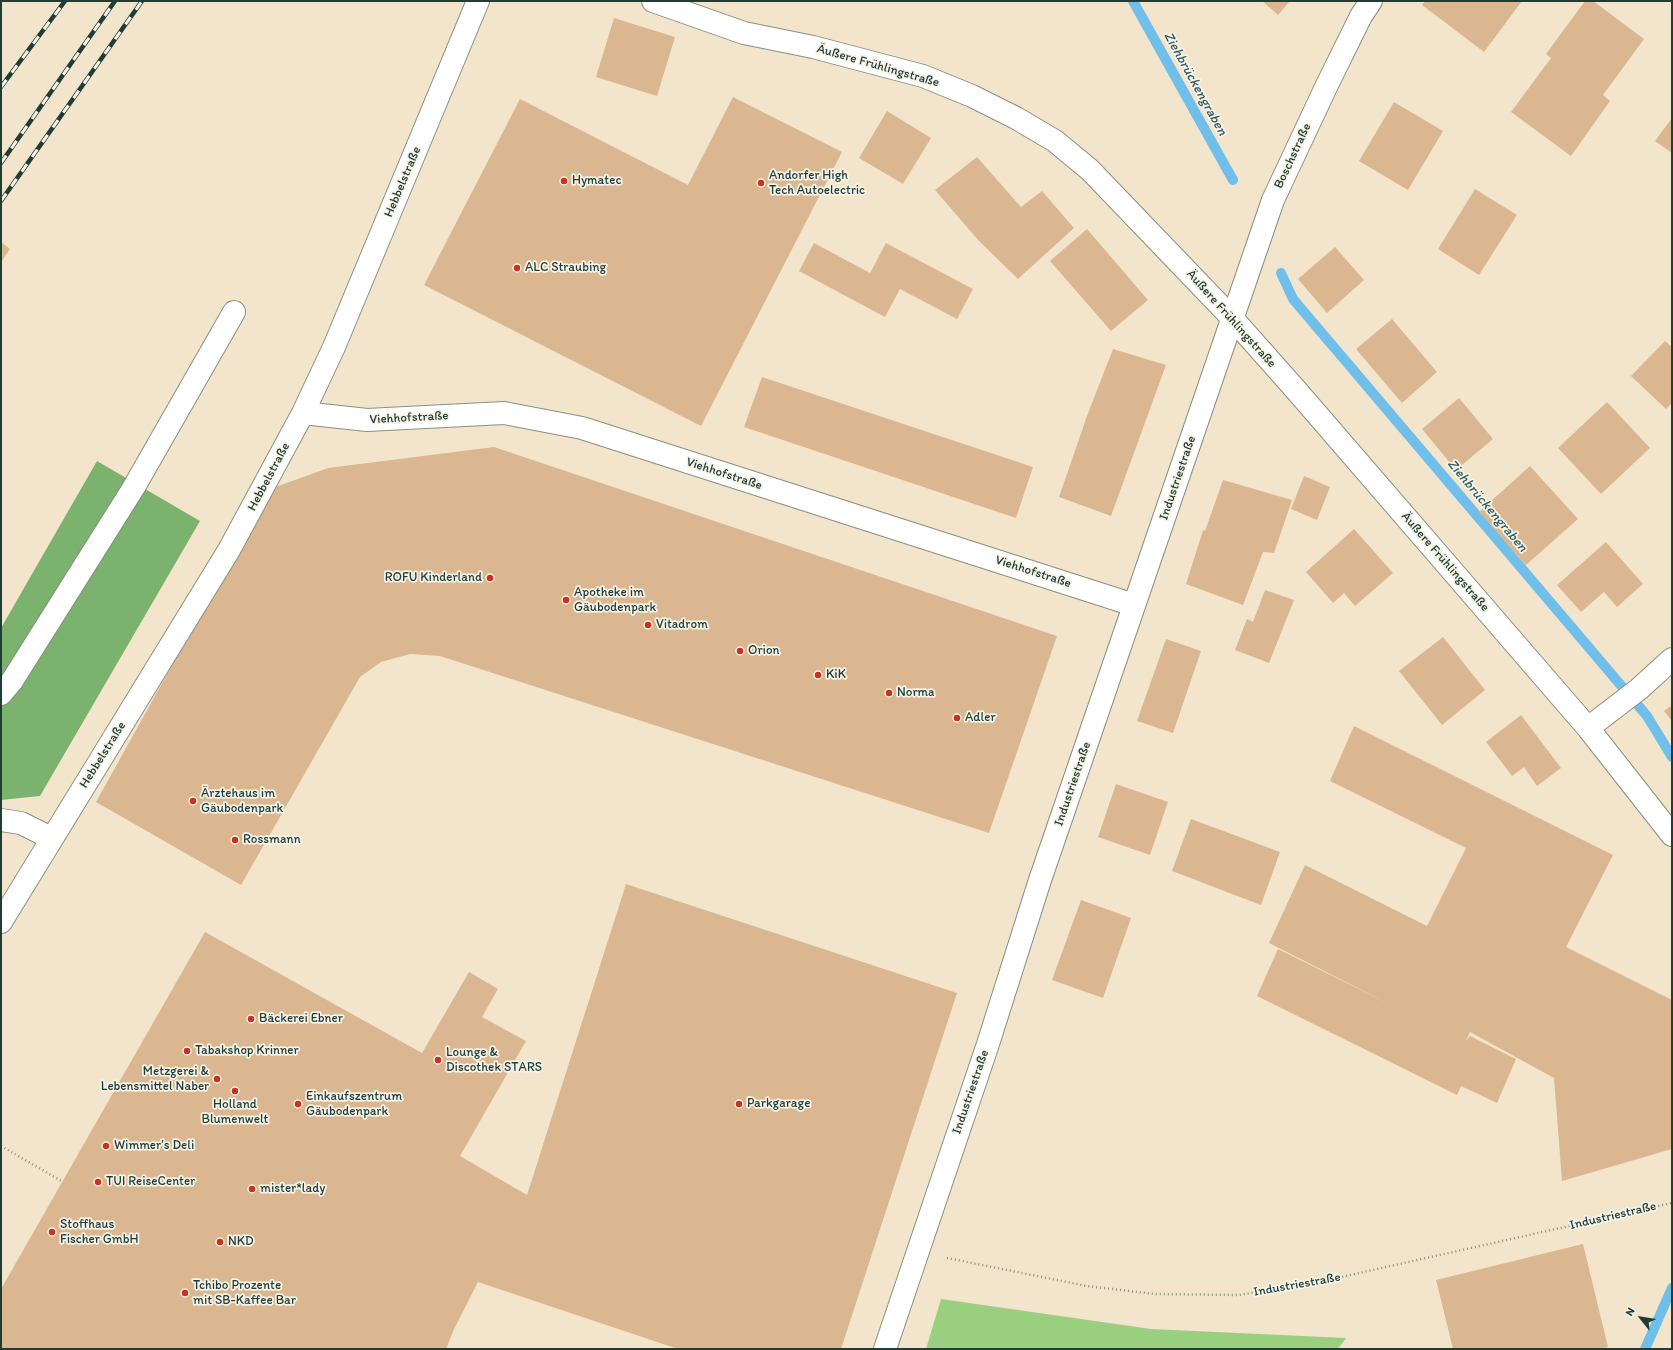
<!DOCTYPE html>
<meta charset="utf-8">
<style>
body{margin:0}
#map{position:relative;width:1673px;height:1350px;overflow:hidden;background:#f2e5cc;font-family:Itim,sans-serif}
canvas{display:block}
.frame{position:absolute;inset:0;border:2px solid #1f3d34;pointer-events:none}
.north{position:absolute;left:1621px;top:1298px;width:40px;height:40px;-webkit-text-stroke:3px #f7f3e8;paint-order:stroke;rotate:300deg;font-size:11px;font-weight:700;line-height:16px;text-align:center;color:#1f3d34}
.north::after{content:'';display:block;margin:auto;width:14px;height:18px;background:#1f3d34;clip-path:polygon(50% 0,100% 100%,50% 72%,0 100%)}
</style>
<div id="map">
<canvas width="1673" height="1350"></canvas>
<div class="frame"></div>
<div class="north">N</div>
</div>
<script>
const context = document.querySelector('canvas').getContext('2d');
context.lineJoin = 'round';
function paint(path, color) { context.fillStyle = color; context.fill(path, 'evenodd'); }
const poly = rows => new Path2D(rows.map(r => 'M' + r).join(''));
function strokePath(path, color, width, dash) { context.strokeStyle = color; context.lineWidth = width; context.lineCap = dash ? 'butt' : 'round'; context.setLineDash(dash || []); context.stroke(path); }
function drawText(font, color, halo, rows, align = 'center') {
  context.font = font + ' Itim,sans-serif'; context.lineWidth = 3.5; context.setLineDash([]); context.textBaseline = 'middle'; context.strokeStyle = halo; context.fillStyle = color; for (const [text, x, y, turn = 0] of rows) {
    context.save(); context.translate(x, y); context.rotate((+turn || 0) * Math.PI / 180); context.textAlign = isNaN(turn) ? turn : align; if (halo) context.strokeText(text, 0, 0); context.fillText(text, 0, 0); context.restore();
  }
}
const green = poly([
 [941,1299,1151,1329,1346,1338,1338,1349,926,1349]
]);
const forest = poly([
 [97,461,200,521,40,796,1,800,1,628]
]);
const stream = poly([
 [1133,1,1233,180],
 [1281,273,1293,299,1647,716,1672,757],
 [1645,1349,1672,1288]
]);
const building = poly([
 [1262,1,1290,1,1278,15],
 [1425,1,1522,1,1484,52,1422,5],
 [1585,1,1593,1,1644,39,1603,95,1610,101,1571,156,1511,112,1551,58,1546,54],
 [614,18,675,37,657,96,596,77],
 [733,97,842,152,701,426,424,285,520,99,688,185],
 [1394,102,1443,131,1408,190,1359,161],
 [887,111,931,138,903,184,859,158],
 [1672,118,1672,153,1655,141],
 [977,157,1021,207,1042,191,1074,228,1018,279,979,241,935,190],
 [1475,189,1517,215,1479,275,1438,249],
 [1087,229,1148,300,1111,331,1050,261],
 [1,242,10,249,1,262],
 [814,243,870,273,886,243,973,289,957,319,900,289,885,317,799,271],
 [1335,247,1364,280,1327,313,1298,279],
 [1392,319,1437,372,1402,403,1356,349],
 [1665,341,1672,347,1672,403,1666,409,1631,376],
 [1113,349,1166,365,1111,516,1059,497,1087,416],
 [762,377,1033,467,1016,518,744,427],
 [1459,398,1493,439,1456,470,1422,429],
 [1607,402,1650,448,1601,494,1558,448],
 [494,447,1057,636,989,833,440,656,410,654,381,662,360,677,241,885,96,802,270,489,328,468],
 [1530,466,1578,519,1526,565,1479,512],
 [1304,476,1330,487,1317,520,1291,509],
 [1223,480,1292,500,1274,553,1263,552,1243,605,1186,584,1203,530,1205,531],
 [1354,529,1393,573,1355,606,1344,593,1333,603,1306,572],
 [1606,542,1643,584,1617,607,1604,592,1581,612,1557,585],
 [1265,590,1294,600,1269,663,1235,650,1247,619,1253,622],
 [1443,637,1485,690,1442,725,1399,671],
 [1166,639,1201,651,1173,733,1137,721],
 [1672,705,1672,721,1664,711],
 [1521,715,1561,768,1537,786,1524,767,1512,776,1486,742],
 [1354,726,1613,855,1566,947,1672,1000,1672,1149,1562,1181,1554,1078,1470,1032,1466,1041,1470,1036,1516,1059,1497,1103,1461,1086,1457,1095,1257,996,1278,949,1391,1005,1269,943,1305,865,1427,926,1466,848,1330,781],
 [1116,784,1168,802,1150,855,1098,837],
 [1191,819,1280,852,1261,905,1172,871],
 [626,884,957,993,841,1349,678,1349,478,1282,454,1329,446,1349,1,1349,1,1289,205,932,422,1053,469,972,498,989,482,1017,526,1041,460,1156,527,1195],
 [1081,900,1131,918,1103,998,1052,980],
 [1583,1244,1608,1347,1601,1349,1453,1349,1436,1280]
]);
const path = poly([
 [1,1146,63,1182],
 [947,1258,1087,1286,1155,1294,1239,1295,1328,1280,1672,1203]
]);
const minor = poly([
 [653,1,744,33,813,47,923,76,972,96,1016,118,1055,141,1090,170,1233,319,1296,390,1588,728,1672,835],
 [303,413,367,420,504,413,582,428,1134,605],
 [1,694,12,681,134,487,234,312],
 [1588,728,1639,689,1672,659],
 [1,820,21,823,51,838],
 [1,922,229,550,303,413,334,347,478,1],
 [885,1349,988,1044,1040,880,1273,200,1326,87,1361,16,1371,1]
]);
const rail = poly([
 [1,87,65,1],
 [1,163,115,1],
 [1,201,142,1]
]);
const markers = [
 [564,181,4,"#c8321e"],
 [761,183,4,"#c8321e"],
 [517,268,4,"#c8321e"],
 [490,578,4,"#c8321e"],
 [566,600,4,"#c8321e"],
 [648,625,4,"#c8321e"],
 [740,651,4,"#c8321e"],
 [818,675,4,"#c8321e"],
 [889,693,4,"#c8321e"],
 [957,718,4,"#c8321e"],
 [193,801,4,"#c8321e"],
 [235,840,4,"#c8321e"],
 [251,1019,4,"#c8321e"],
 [187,1051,4,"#c8321e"],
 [438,1060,4,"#c8321e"],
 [217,1079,4,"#c8321e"],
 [235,1091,4,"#c8321e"],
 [298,1104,4,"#c8321e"],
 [739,1104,4,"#c8321e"],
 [106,1146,4,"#c8321e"],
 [98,1182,4,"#c8321e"],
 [252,1189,4,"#c8321e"],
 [52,1232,4,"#c8321e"],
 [220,1242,4,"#c8321e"],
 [185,1293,4,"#c8321e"]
];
const streetNames = [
 ["Äußere Frühlingstraße",878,66,16],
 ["Boschstraße",1293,156,-65],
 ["Hebbelstraße",403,182,-67],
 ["Äußere Frühlingstraße",1231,319,48],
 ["Viehhofstraße",409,418,-3],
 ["Viehhofstraße",724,474,18],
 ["Hebbelstraße",269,477,-62],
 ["Industriestraße",1178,478,-71],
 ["Äußere Frühlingstraße",1445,562,49],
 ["Viehhofstraße",1033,572,18],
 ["Hebbelstraße",103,755,-58],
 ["Industriestraße",1073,784,-71],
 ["Industriestraße",971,1092,-71],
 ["Industriestraße",1613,1216,-13],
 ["Industriestraße",1297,1285,-10]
];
const poiNames = [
 ["Andorfer High",769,176],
 ["Tech Autoelectric",769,191],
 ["Hymatec",572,181],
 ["ALC Straubing",525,268],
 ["ROFU Kinderland",482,578,"right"],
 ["Apotheke im",574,593],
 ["Gäubodenpark",574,608],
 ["Vitadrom",656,625],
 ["Orion",748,651],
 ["KiK",826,675],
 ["Norma",897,693],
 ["Adler",965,718],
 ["Ärztehaus im",201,794],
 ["Gäubodenpark",201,809],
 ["Rossmann",243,840],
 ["Bäckerei Ebner",259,1019],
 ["Tabakshop Krinner",195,1051],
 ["Lounge &",446,1053],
 ["Discothek STARS",446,1068],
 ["Metzgerei &",209,1072,"right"],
 ["Lebensmittel Naber",209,1087,"right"],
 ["Einkaufszentrum",306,1097],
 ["Gäubodenpark",306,1112],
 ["Parkgarage",747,1104],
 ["Holland",235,1105,"center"],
 ["Blumenwelt",235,1120,"center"],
 ["Wimmer’s Deli",114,1146],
 ["TUI ReiseCenter",106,1182],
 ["mister*lady",260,1189],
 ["Stoffhaus",60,1225],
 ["Fischer GmbH",60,1240],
 ["NKD",228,1242],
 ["Tchibo Prozente",193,1286],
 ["mit SB-Kaffee Bar",193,1301]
];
const waterNames = [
 ["Ziehbrückengraben",1195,84,61],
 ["Ziehbrückengraben",1487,506,50]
];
paint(green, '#9acf80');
paint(forest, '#7bb26e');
strokePath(stream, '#70beea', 10);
paint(building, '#dbb791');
strokePath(minor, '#889180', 24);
strokePath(path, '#889180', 2.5, [1, 3]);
strokePath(minor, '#fff', 22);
strokePath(rail, '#1f3d34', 4.5);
strokePath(rail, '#f7f3e8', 3, [9]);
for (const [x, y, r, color] of markers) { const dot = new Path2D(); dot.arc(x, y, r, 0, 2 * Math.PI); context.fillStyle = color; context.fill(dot); strokePath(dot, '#f7f3e8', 1.5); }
drawText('13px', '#1f3d34', '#f7f3e8', streetNames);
drawText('13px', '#1f3d34', '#f7f3e8', poiNames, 'left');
drawText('italic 14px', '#335d62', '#f7f3e8', waterNames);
</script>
